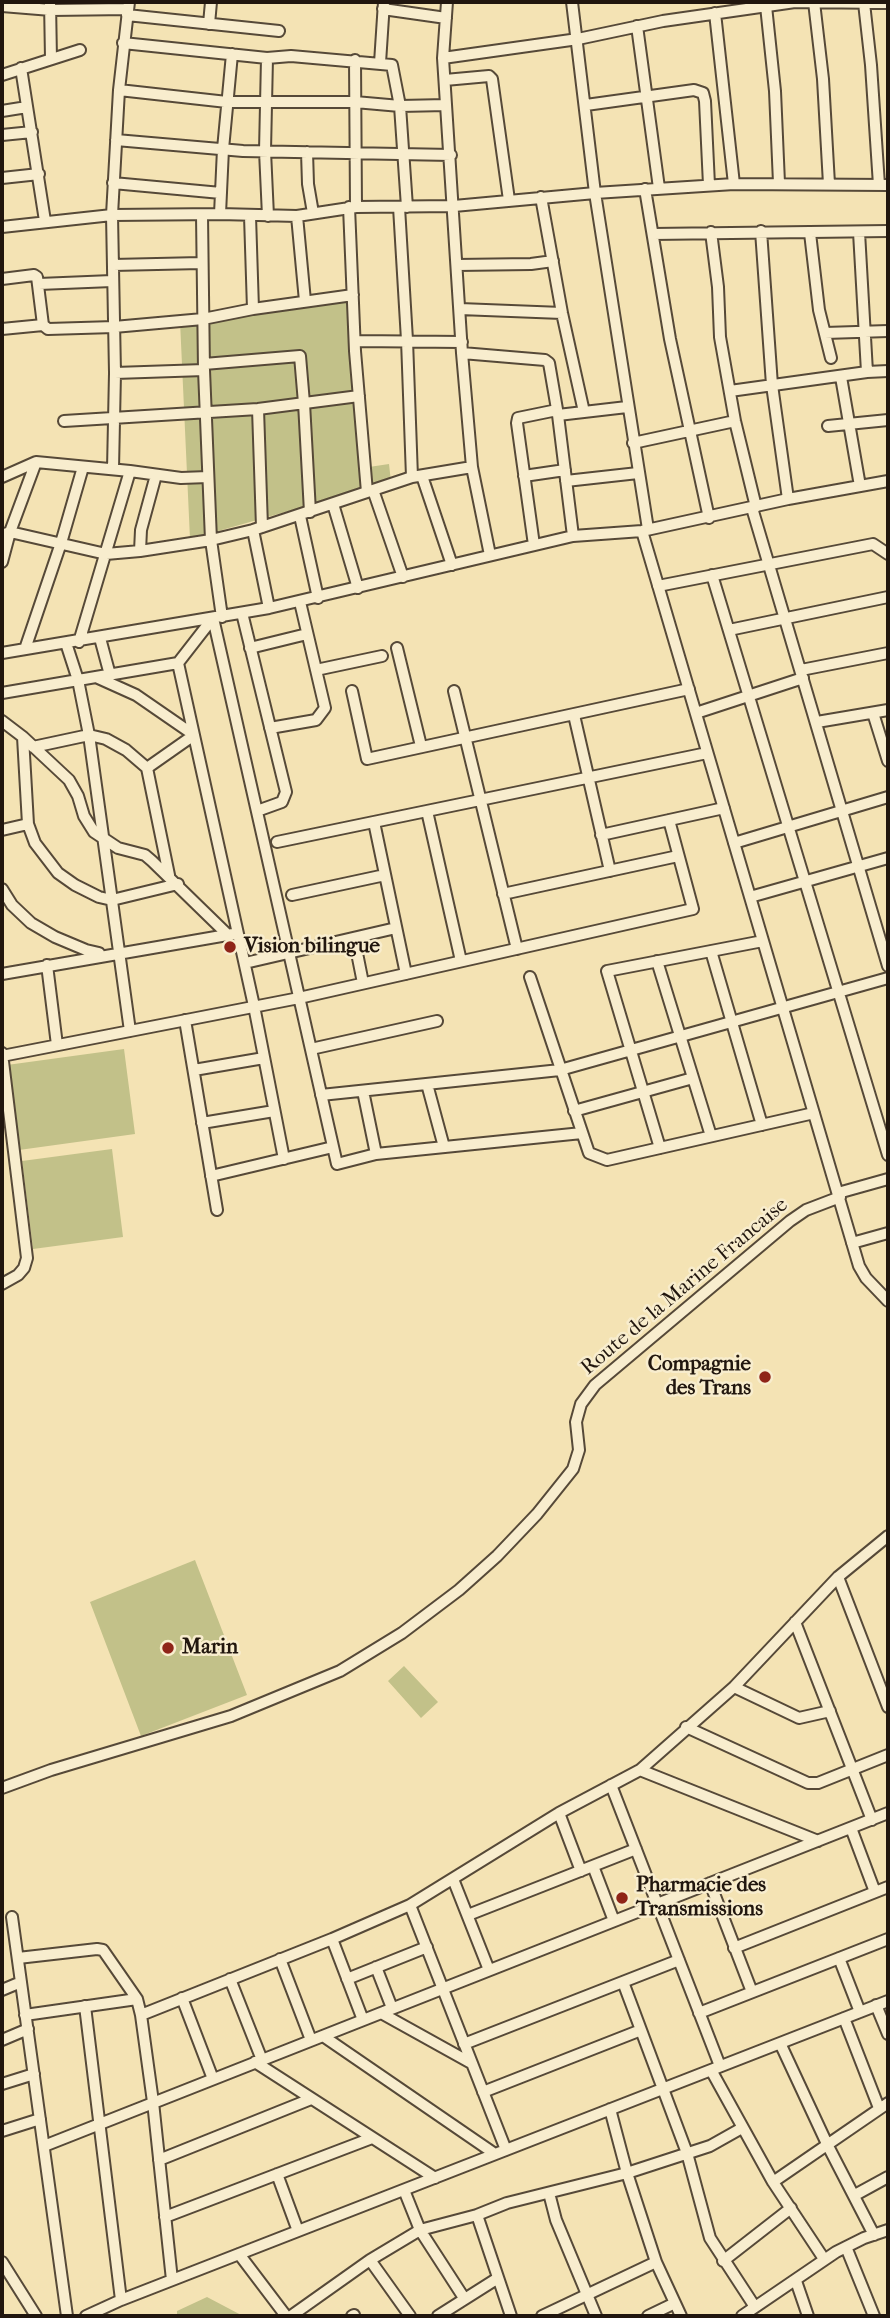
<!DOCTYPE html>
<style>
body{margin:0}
#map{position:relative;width:890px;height:2318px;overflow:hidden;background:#f4e3b4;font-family:"IM FELL French Canon",serif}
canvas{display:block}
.frame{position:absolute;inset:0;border:4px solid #21160e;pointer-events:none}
</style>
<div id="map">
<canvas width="890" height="2318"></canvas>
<div class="frame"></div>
</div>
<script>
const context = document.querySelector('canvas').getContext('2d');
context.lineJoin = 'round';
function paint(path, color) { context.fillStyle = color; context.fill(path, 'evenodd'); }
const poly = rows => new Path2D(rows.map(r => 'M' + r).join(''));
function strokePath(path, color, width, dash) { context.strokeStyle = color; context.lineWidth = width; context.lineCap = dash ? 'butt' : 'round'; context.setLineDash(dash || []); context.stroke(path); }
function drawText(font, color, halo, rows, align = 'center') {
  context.font = font + ' "IM FELL French Canon",serif'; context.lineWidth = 5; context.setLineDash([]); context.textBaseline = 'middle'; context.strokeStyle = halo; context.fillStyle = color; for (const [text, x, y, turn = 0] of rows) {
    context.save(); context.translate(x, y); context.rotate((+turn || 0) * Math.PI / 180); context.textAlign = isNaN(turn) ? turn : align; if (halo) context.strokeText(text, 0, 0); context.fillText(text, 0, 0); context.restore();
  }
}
const green = poly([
 [353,295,369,467,389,464,391,482,190,539,180,321],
 [124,1049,135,1134,19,1150,7,1065],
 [112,1149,123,1237,33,1249,22,1161],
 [195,1560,247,1695,141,1736,90,1602],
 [404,1666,438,1702,421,1718,388,1681],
 [207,2297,243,2316,177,2316,177,2311]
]);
const minor = poly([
 [50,2,51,59],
 [447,2,443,58,462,353,472,467,490,555],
 [572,2,595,193,648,529],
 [814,2,823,79,829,184],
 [864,3,871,65,879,185],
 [2,6,51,10,128,9],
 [766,6,775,91,779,183],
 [383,9,446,18],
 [715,13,734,184],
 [127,15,279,31],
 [209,24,211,2],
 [637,26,659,188],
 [123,43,267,58,291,56,392,65,400,106,407,207],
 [267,58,265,151,268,216],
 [443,58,578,39,663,21,795,2,888,3],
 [355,60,356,207],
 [380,63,384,2],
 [21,68,45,221],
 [2,75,80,50],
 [445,80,489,76,492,79,509,200],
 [119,90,227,102,355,102,400,106,446,105],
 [586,105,694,90,703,93,705,101,709,185],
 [2,111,27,107],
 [2,135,32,132],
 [116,140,243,151,451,155],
 [307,152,308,184,313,213],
 [2,178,39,174],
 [113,183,221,193],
 [645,189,670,339,709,518],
 [541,197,562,313,584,412],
 [349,207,355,351,367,492],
 [399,207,407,340,412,477],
 [220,214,223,149,232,54],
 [202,215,204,370,211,540,222,617],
 [250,216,253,309],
 [297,216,305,301],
 [2,227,112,215,220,214,297,216,356,207,454,206,595,193,734,184,888,185],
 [761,231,772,385,788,499],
 [711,232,718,287,720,337,735,421,756,507],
 [859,232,867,372],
 [810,233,819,310,831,358],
 [653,234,888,231],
 [113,265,201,263],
 [457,265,531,264,553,261],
 [2,279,34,275,37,277,43,325,48,329,114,327,203,319,253,309,353,295],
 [39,284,112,281],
 [460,309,562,313],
 [2,329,43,325],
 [825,333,888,331],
 [355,341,462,342],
 [462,353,545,360,549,363,558,415,573,536],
 [204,364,300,356,304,403,310,512],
 [115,373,204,370],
 [841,377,860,486],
 [730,391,867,372,888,371],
 [258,409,262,527],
 [558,415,627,407],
 [64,421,258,409,359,396],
 [828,426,888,420],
 [633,443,735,421],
 [113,469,115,373,112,215,119,90,129,2],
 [422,476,452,565],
 [524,476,565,470],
 [2,477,36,462,130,471,181,478,208,477],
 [566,481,638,473],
 [373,490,403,577],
 [333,504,358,588],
 [752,508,888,966],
 [300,516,318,598],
 [253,530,269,608],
 [642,531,859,1266,866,1278,888,1301],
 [2,535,10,532,106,554,140,551,211,540,253,530,412,477,472,467],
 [534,545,517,423,518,418,557,410],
 [140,551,141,530,156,475],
 [2,562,10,532,36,462],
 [712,575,888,1155],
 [658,586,873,544,888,554],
 [242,613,286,792,282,802,257,811],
 [213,618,337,1164,376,1154,582,1133],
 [729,630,888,597],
 [100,638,110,675],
 [79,642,130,471],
 [66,643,78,680,89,735,130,1031],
 [250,648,307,634],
 [397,648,421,746],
 [25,649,61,543,83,467],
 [2,653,269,608,573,536,642,531,788,499,888,481],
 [178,663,254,1006,284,1159],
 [316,670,382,656],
 [801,670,888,653],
 [96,677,136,695,194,735,147,768],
 [352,691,367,759,689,689],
 [454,691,517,949],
 [2,693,178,663,213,618],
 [696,713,803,678],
 [873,713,888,761],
 [574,715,610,871],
 [2,721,23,737,69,780,78,796,84,816,94,832,118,848,145,855,152,861,228,935],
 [817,722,888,710],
 [270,728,316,720,325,708,300,602],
 [23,737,28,824,35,843,58,873,75,885,99,897,112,900,178,884],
 [33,747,89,735,106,739,126,750,147,768,169,875],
 [427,811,461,961],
 [374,822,406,974],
 [2,830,28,824],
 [601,835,724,808],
 [277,842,707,753],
 [734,843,888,797],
 [2,889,12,905,31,923,55,937,86,950,99,953],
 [503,894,678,856],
 [292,895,385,875],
 [750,897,888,858],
 [354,938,363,983],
 [711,951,762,1125],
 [657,961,711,1136],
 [245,963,396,928],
 [47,965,57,1045],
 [2,974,233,934],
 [530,977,589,1153,607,1160,814,1113],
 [185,1020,217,1210],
 [311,1049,437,1021],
 [2,1053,27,1258,24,1268,18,1275,2,1284],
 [2,1056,299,998,693,909,669,820],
 [194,1070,264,1058],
 [427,1084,444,1147],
 [363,1091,376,1154],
 [321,1095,560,1070,888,978],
 [574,1111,693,1078],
 [202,1123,274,1111],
 [660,1148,607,971,763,941],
 [211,1176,333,1147],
 [838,1193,888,1179],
 [852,1243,888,1233],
 [838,1577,888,1707],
 [795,1622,872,1820],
 [734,1687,799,1718,830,1711],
 [686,1727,808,1783,818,1783,888,1755],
 [640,1770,818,1841],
 [611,1785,720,2066],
 [2,1788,51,1770,231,1716,340,1671,402,1633,459,1590,497,1556,537,1514,573,1469,579,1450,576,1422,581,1404,595,1385,790,1221,806,1210,840,1197],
 [559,1813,581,1871],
 [851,1828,875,1892],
 [593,1866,614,1921],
 [453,1879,489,1970],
 [710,1883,752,1992],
 [410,1905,506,2150],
 [468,1915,636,1849],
 [12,1917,67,2316],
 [332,1939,363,2020],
 [734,1948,888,1887],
 [18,1958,97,1949,103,1950,137,1999,141,2015,153,2102,172,2280],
 [839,1958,860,2012],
 [280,1959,311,2040],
 [376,1967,392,2008],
 [230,1979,262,2060],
 [347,1979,427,1947],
 [623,1982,687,2153,710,2238,755,2307],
 [2,1990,21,1982],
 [182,1998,213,2079],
 [876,2005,888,2034],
 [85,2006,121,2300],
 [381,2013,471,2063],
 [699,2013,888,1939],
 [25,2015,137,1999],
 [141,2015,332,1939,410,1905,559,1813,640,1770,734,1687,838,1577,888,1536],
 [844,2018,879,2108],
 [323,2036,495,2154],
 [2,2040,28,2029],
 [780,2043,828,2146,874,2235],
 [464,2044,679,1960],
 [255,2062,435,2178],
 [711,2070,773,2182,824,2259],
 [2,2084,34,2074],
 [483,2092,641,2030],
 [610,2109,627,2173,656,2262,681,2316],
 [2,2131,40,2119],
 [44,2146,888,1813],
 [159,2160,311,2099],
 [277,2174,298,2231],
 [773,2182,888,2103],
 [404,2190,420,2230,464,2298],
 [549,2193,556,2220,596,2316],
 [855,2195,888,2177],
 [477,2215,511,2316],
 [165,2217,372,2138],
 [846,2247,874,2316],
 [239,2254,286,2316],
 [370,2260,410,2316],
 [723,2261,791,2208],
 [2,2262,36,2316],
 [796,2281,808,2316],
 [86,2316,121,2300,888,2001],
 [291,2316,370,2260,420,2230,477,2215,507,2203,627,2173,710,2146,742,2128],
 [352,2316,354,2315],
 [438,2316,498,2278],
 [542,2316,656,2262],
 [648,2316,675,2303],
 [742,2316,836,2252,864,2238,888,2230]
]);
const markers = [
 [230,947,7,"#8f2418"],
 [765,1377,7,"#8f2418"],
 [168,1648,7,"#8f2418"],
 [622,1898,7,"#8f2418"]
];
const poiNames = [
 ["Vision bilingue",244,947],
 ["Compagnie",751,1365,"right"],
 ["des Trans",751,1389,"right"],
 ["Marin",182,1648],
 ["Pharmacie des",636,1886],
 ["Transmissions",636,1910]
];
const streetNames = [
 ["Route de la Marine Francaise",685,1287,-40]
];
paint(green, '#c2c189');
strokePath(minor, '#564938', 14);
strokePath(minor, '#f8edce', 10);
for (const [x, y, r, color] of markers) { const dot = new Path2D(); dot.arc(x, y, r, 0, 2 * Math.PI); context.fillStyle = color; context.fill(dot); strokePath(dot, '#f8edce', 2.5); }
drawText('bold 21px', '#21160e', '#f8edce', poiNames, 'left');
drawText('21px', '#21160e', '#f8edce', streetNames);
</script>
